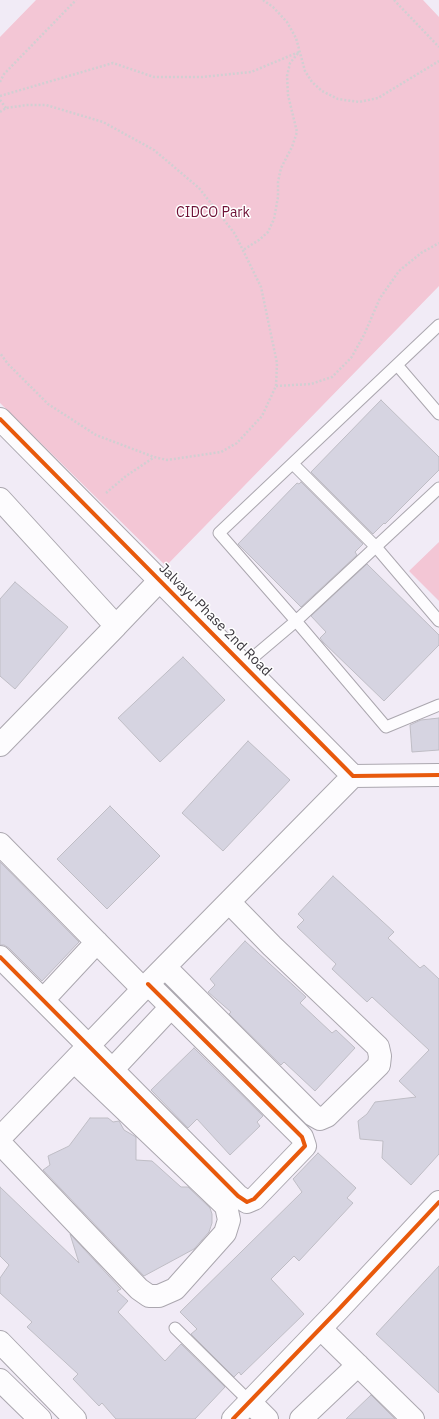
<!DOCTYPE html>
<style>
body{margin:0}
canvas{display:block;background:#f1ebf6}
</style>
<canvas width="439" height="1419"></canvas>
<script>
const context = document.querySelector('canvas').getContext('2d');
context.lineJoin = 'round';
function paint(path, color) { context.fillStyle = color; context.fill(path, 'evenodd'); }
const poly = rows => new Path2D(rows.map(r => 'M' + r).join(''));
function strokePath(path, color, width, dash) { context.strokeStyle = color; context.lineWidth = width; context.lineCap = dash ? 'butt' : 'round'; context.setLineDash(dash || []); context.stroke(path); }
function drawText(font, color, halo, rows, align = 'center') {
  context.font = font + ' "IBM Plex Sans",sans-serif'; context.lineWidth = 3; context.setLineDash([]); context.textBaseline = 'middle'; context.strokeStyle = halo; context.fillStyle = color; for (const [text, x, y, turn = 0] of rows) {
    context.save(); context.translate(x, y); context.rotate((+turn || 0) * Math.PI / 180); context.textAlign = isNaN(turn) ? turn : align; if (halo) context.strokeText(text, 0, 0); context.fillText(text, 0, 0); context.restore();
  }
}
const green = poly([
 [36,0,423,0,439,17,439,286,166,566,0,403,0,37],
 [439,542,439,601,409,571]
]);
const building = poly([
 [381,400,439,457,439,470,385,524,384,523,373,534,311,472,381,400],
 [301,482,363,544,355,552,357,555,301,607,238,544,297,483,299,484,301,482],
 [367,564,439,635,439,645,384,701,323,642,320,638,326,632,311,616,367,564],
 [15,582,68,627,15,689,0,676,0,599,15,582],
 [183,657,225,700,160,762,118,718,183,657],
 [439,718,439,750,412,752,410,725,421,720,439,718],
 [248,741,290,780,223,851,182,813,248,741],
 [110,806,160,856,107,909,57,859,110,806],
 [0,862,79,942,42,981,9,948,4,945,0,945,0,862],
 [333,876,394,932,388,938,420,968,424,965,439,979,439,1154,411,1185,382,1158,383,1141,360,1139,358,1121,367,1114,375,1102,416,1097,399,1081,429,1050,372,997,367,1002,332,969,336,964,297,927,304,920,298,914,333,876],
 [245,941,306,997,300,1003,332,1033,336,1030,355,1048,315,1091,284,1062,281,1065,229,1014,231,1012,208,992,215,985,210,979,245,941],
 [194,1048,263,1116,257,1122,260,1126,230,1155,197,1119,188,1128,151,1090,194,1048],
 [90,1118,108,1118,113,1122,119,1121,124,1130,136,1137,136,1160,152,1161,181,1187,188,1187,210,1208,212,1214,212,1223,209,1232,194,1249,144,1276,43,1170,50,1165,48,1156,69,1146,90,1118],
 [318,1153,356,1188,347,1198,353,1203,299,1261,294,1256,271,1279,304,1314,241,1375,239,1372,234,1377,191,1334,197,1329,180,1312,302,1192,293,1179,318,1153],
 [0,1187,79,1263,70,1234,121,1289,117,1291,128,1301,118,1312,165,1361,181,1344,225,1387,195,1419,116,1419,102,1403,99,1406,73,1379,78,1374,27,1327,32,1322,0,1293,0,1278,9,1265,0,1256,0,1187],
 [439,1266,439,1393,376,1334,439,1266],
 [371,1395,395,1419,346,1419,371,1395]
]);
const path = poly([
 [263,0,273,7,287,22,296,38,305,71,312,82,322,91,338,99,359,102,378,98,439,61],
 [394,0,439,47],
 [0,82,4,74,76,0],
 [0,96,113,63,154,77,202,77,251,72,299,52,290,63,287,76,288,95,297,132,292,147,281,168,278,182,278,197,274,219,268,232,259,240,243,250],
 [0,100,6,108],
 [0,112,6,108,27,105,46,105,103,122,154,150,199,188,235,234,261,287,277,363,276,386,262,416,237,443,221,452,167,460,154,457,96,435,48,404,8,364,0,353],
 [276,386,311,384,332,377,351,358,364,335,380,298,399,271,421,253,439,243],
 [106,493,126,476,153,458]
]);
const lane = poly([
 [439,325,219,533,296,621,386,727,439,705],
 [397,365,439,414],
 [293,464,376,547,439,621],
 [244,665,296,621,439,488],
 [175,1328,250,1402]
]);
const street = poly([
 [0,419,353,776,439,775],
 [0,499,116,626,0,745],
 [116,626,160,580],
 [0,844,143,989],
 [0,957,238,1196,247,1202,254,1199,305,1146,302,1137,148,984],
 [165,967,313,1115,320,1119,327,1116,379,1065,380,1056,378,1047,272,946,229,902],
 [43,1000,97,942],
 [112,1070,171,1007],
 [0,1138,143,989,353,776],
 [0,1143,139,1289,149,1296,159,1296,175,1289,225,1233,229,1220,226,1206,74,1061],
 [321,1329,413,1419],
 [0,1342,75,1419],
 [0,1380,40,1419],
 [250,1402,267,1419],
 [233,1419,339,1309,439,1202],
 [301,1419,358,1365]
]);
const cycleway = poly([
 [0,419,353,776,439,775],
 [0,957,238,1196,247,1202,254,1199,305,1146,302,1137,148,984],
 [233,1419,339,1309,439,1202]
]);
const parkNames = [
 ["CIDCO Park",213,213]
];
const streetNames = [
 ["Jalvayu Phase 2nd Road",215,620,45]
];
paint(green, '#f3c6d5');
paint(building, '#d6d4e1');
strokePath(building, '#bfbdc5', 1);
strokePath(lane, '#aba7af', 13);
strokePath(street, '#aba7af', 24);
strokePath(path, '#d1cfd2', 2.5, [2, 2]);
strokePath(lane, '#fdfcfe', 11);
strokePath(street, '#fdfcfe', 22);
strokePath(cycleway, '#e8590c', 4);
drawText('14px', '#6d1035', '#fff', parkNames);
drawText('14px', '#3a363d', '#fff', streetNames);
</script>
